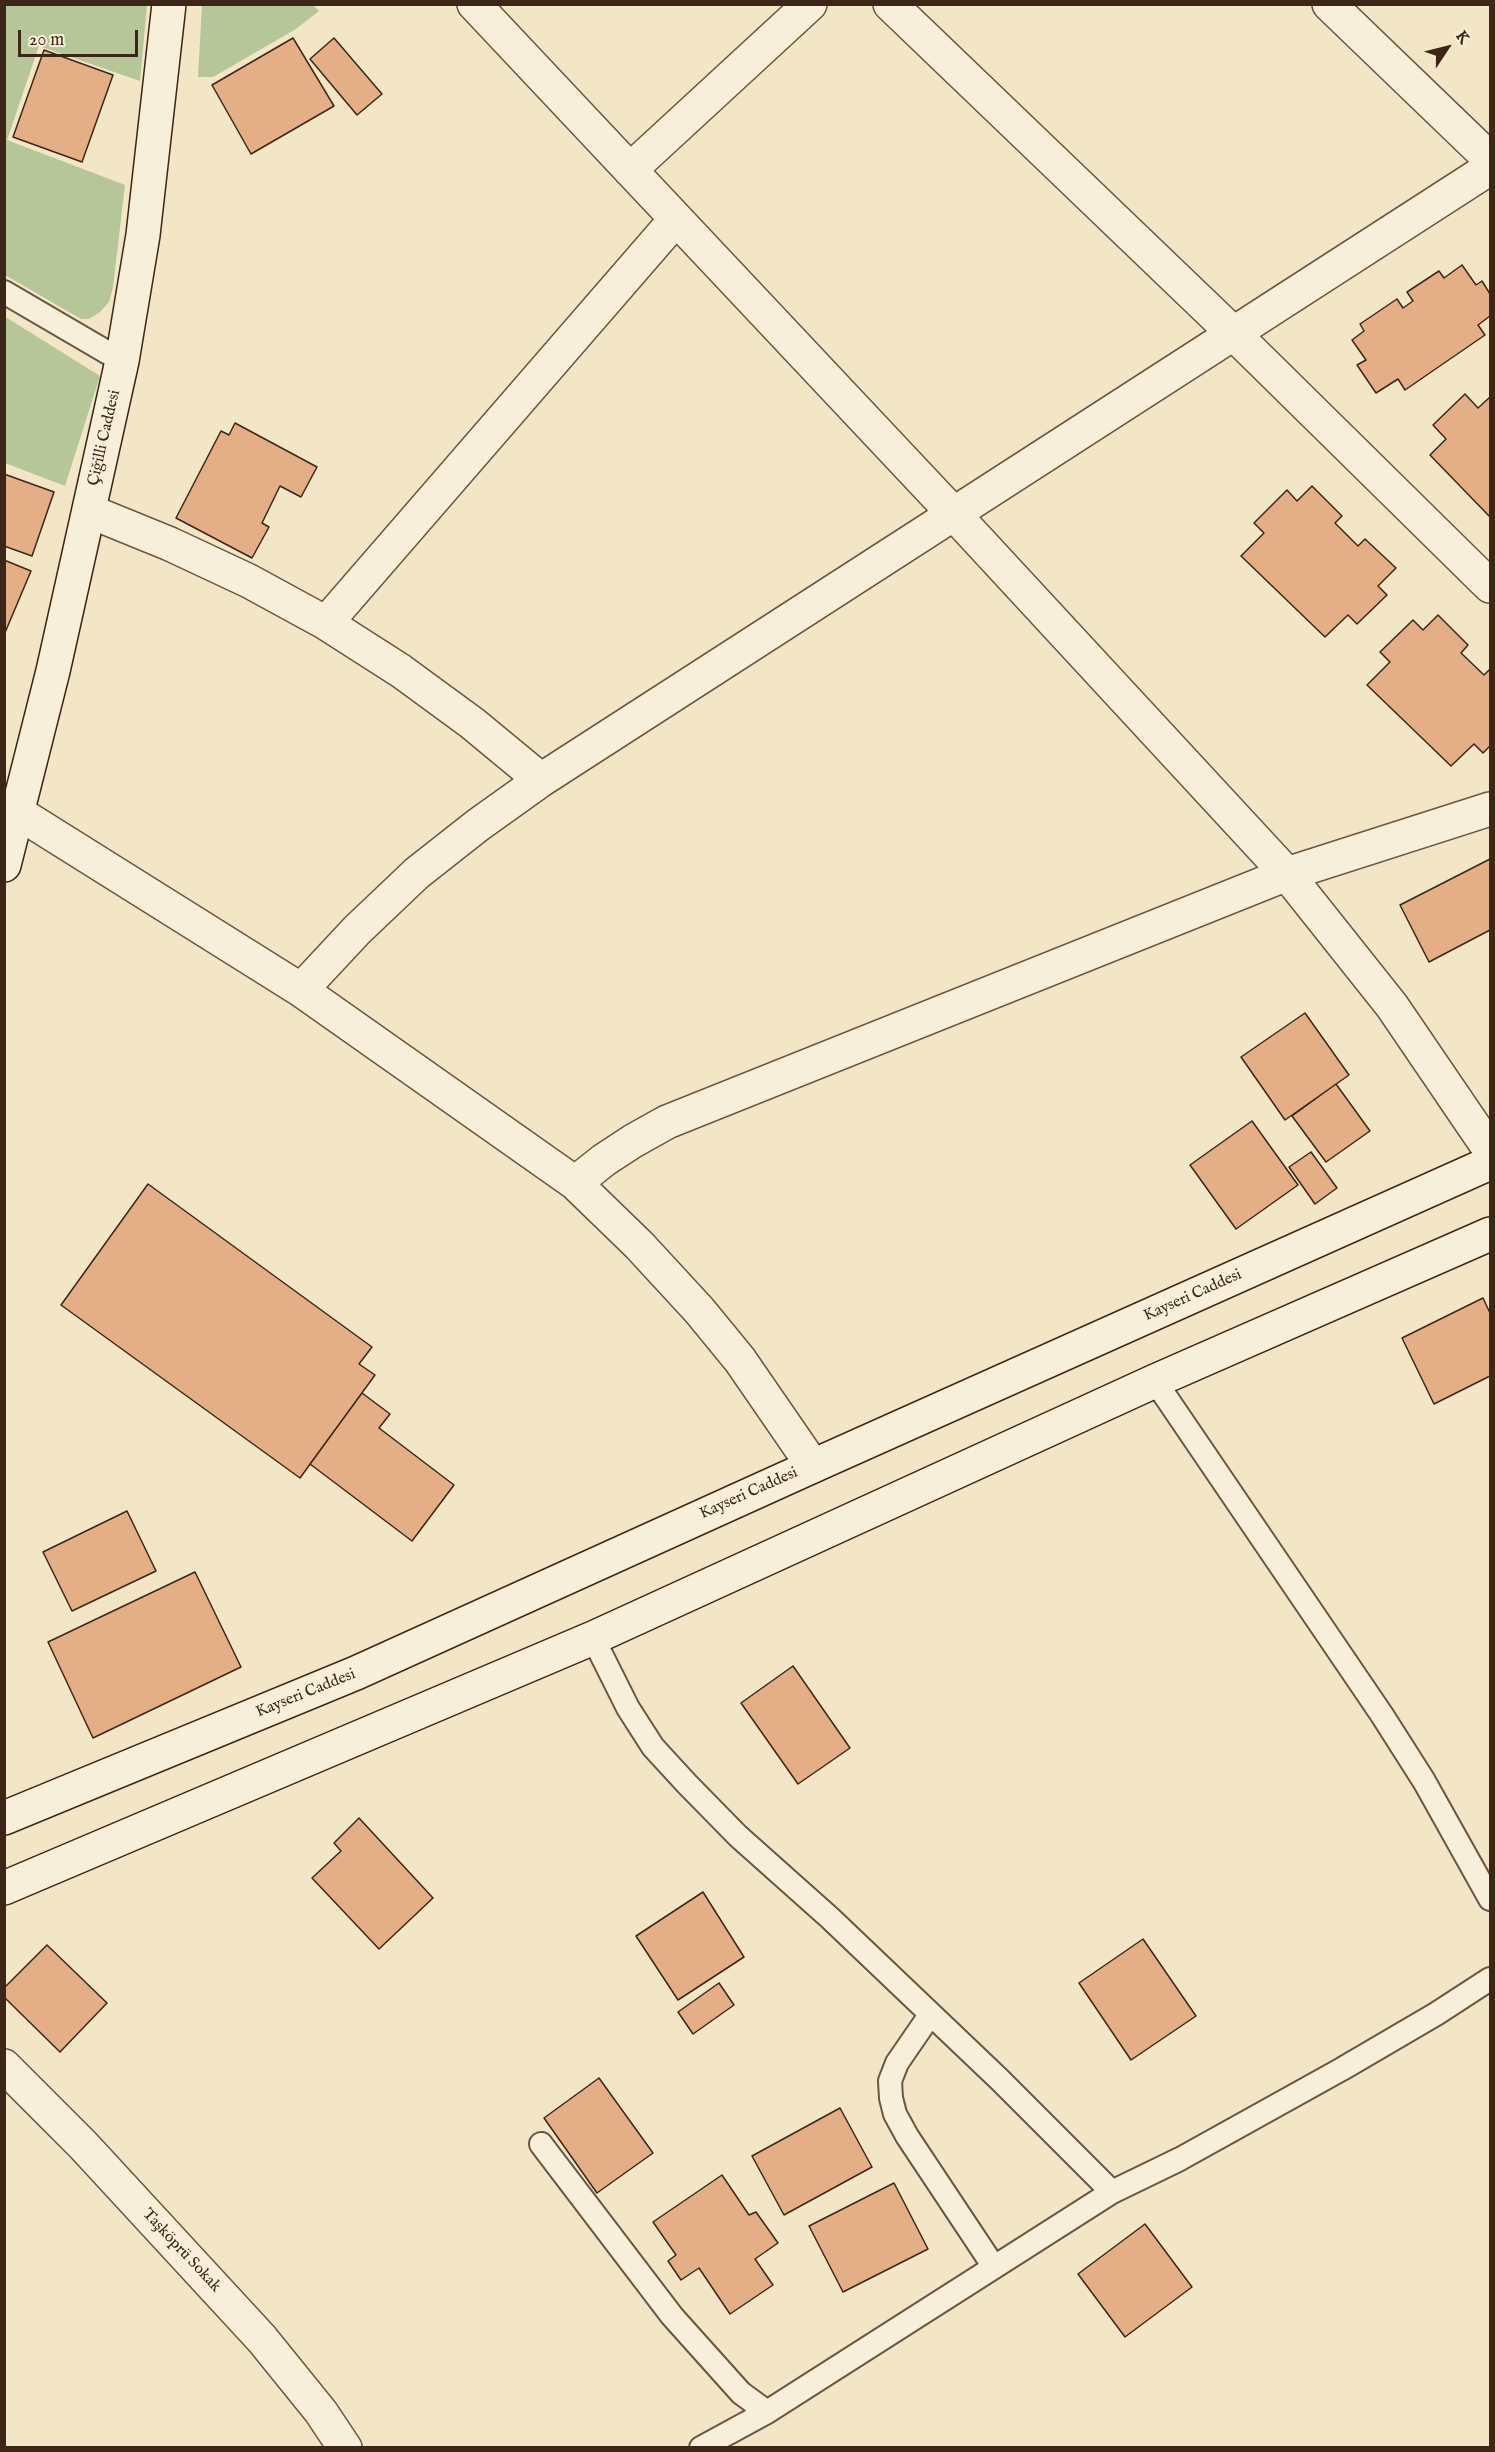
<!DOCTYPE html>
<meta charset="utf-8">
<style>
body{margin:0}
#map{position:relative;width:1495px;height:2452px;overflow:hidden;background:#f2e6c6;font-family:"IM FELL English",serif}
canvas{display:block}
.frame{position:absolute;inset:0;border:6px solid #3d2618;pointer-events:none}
.north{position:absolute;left:1417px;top:18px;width:60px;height:60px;-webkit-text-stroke:4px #f7efda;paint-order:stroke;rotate:55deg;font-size:16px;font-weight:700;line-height:24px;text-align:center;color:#3d2618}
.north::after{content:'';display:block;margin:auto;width:21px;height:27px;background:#3d2618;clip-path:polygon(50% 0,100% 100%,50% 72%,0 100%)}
.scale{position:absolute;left:18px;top:30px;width:120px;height:27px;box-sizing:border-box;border:3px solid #3d2618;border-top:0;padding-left:8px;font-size:18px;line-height:21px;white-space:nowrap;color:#3d2618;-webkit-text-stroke:4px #f7efda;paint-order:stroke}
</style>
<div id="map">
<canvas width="1495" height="2452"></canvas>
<div class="frame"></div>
<div class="north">K</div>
<div class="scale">20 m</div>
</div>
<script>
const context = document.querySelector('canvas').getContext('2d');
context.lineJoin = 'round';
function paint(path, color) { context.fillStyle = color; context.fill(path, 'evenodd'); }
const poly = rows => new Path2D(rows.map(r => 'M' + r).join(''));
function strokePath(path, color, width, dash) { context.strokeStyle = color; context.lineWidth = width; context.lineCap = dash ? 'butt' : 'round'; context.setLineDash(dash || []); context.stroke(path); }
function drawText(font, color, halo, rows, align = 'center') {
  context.font = font + ' "IM FELL English",serif'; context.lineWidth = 6; context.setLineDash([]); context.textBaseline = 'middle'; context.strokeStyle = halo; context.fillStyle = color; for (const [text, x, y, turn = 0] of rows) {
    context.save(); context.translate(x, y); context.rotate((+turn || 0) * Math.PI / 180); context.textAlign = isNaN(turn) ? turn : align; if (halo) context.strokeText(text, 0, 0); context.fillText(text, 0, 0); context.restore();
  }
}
const green = poly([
 [5,4,147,5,140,81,39,46,7,140,125,185,113,287,109,302,100,312,89,319,81,319,5,275],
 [202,5,313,5,319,11,296,29,213,77,198,77],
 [4,316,100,376,65,486,5,463]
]);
const building = poly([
 [293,38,334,106,251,154,212,85,293,38],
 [334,38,382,94,357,115,310,59,334,38],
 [44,50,113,75,82,162,13,137,44,50],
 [1462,265,1476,285,1482,281,1490,294,1490,316,1478,325,1485,335,1405,390,1398,379,1376,393,1357,365,1366,360,1352,340,1364,331,1360,324,1397,299,1403,308,1413,301,1407,292,1439,271,1444,278,1462,265],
 [1465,394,1478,408,1490,397,1490,517,1430,455,1446,439,1433,425,1465,394],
 [235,423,317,467,301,497,280,486,262,523,269,527,252,558,176,518,221,431,229,435,235,423],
 [4,474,54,492,32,556,4,546,4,474],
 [1312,486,1342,516,1335,523,1358,546,1365,539,1396,568,1378,586,1387,595,1357,624,1348,615,1325,637,1241,556,1264,533,1254,523,1287,490,1297,501,1312,486],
 [4,560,31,571,4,635,4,560],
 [1438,615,1468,645,1461,653,1484,675,1490,669,1490,746,1483,753,1474,744,1451,766,1367,685,1390,662,1380,652,1413,620,1423,630,1438,615],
 [1490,859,1490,930,1429,962,1400,905,1490,859],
 [1305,1013,1349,1075,1285,1120,1241,1057,1305,1013],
 [1336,1084,1370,1131,1326,1162,1292,1116,1336,1084],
 [1252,1121,1298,1185,1236,1229,1190,1165,1252,1121],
 [1311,1152,1337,1188,1315,1204,1289,1167,1311,1152],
 [148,1184,372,1347,359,1364,375,1375,300,1478,61,1305,148,1184],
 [1483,1298,1490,1313,1490,1376,1434,1404,1402,1338,1483,1298],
 [362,1393,390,1414,379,1428,454,1485,412,1541,310,1464,362,1393],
 [127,1511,156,1571,72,1611,43,1552,127,1511],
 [195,1572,241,1667,93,1738,48,1642,195,1572],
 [793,1666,850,1748,798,1784,741,1703,793,1666],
 [359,1818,433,1898,379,1949,312,1878,341,1851,334,1843,359,1818],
 [703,1892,744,1957,678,2000,636,1936,703,1892],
 [1143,1939,1196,2016,1131,2060,1079,1983,1143,1939],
 [47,1945,107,2003,60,2052,4,1997,4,1988,47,1945],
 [719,1983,734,2005,693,2034,678,2012,719,1983],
 [599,2078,653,2153,597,2193,544,2118,599,2078],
 [840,2108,872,2167,784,2215,752,2156,840,2108],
 [722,2175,749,2215,756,2212,778,2243,755,2259,773,2285,730,2314,699,2268,681,2280,668,2261,676,2255,653,2222,722,2175],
 [894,2183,928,2249,843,2292,809,2226,894,2183],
 [1145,2224,1192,2287,1125,2337,1078,2274,1145,2224]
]);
const service = poly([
 [4,292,122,361],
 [1155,1381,1382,1715,1424,1781,1490,1899],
 [593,1638,628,1708,653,1747,687,1784,738,1836,830,1918,1000,2080,1112,2192],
 [930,2015,897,2063,890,2081,891,2098,895,2114,907,2136,994,2267],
 [541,2144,672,2316,741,2393,767,2412],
 [701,2448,767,2412,1112,2192,1180,2159,1342,2069,1436,2014,1490,1979]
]);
const minor = poly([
 [474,4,953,513,1287,874,1392,1006,1490,1150],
 [890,4,1233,333,1490,586],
 [1329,4,1490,159],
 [630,170,810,4],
 [89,511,170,544,249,581,326,623,401,671,472,723,541,780],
 [326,623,676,219],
 [17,812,301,990,575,1183,639,1245,699,1310,740,1360,813,1466],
 [301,990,357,930,417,873,478,825,541,780,1490,168],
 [575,1183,604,1160,633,1141,667,1122,1287,874,1490,809],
 [4,2066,83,2145,262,2339,321,2412,345,2448]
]);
const secondary = poly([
 [4,865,53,671,122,361,143,235,169,4],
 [4,1818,356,1673,813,1466,1490,1163],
 [4,1888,593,1638,1155,1381,1490,1234]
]);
const streetNames = [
 ["Çiğilli Caddesi",105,438,-77],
 ["Kayseri Caddesi",1193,1296,-24],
 ["Kayseri Caddesi",749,1494,-24],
 ["Kayseri Caddesi",306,1694,-22],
 ["Taşköprü Sokak",181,2251,47]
];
paint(green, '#b6c698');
paint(building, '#e4ae86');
strokePath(building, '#3d2618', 1.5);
strokePath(service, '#6a5644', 26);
strokePath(minor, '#6a5644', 36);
strokePath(secondary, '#3d2618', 36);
strokePath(service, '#f7efda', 22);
strokePath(minor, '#f7efda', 33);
strokePath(secondary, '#f7efda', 33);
drawText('16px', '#3d2618', '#f7efda', streetNames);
</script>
